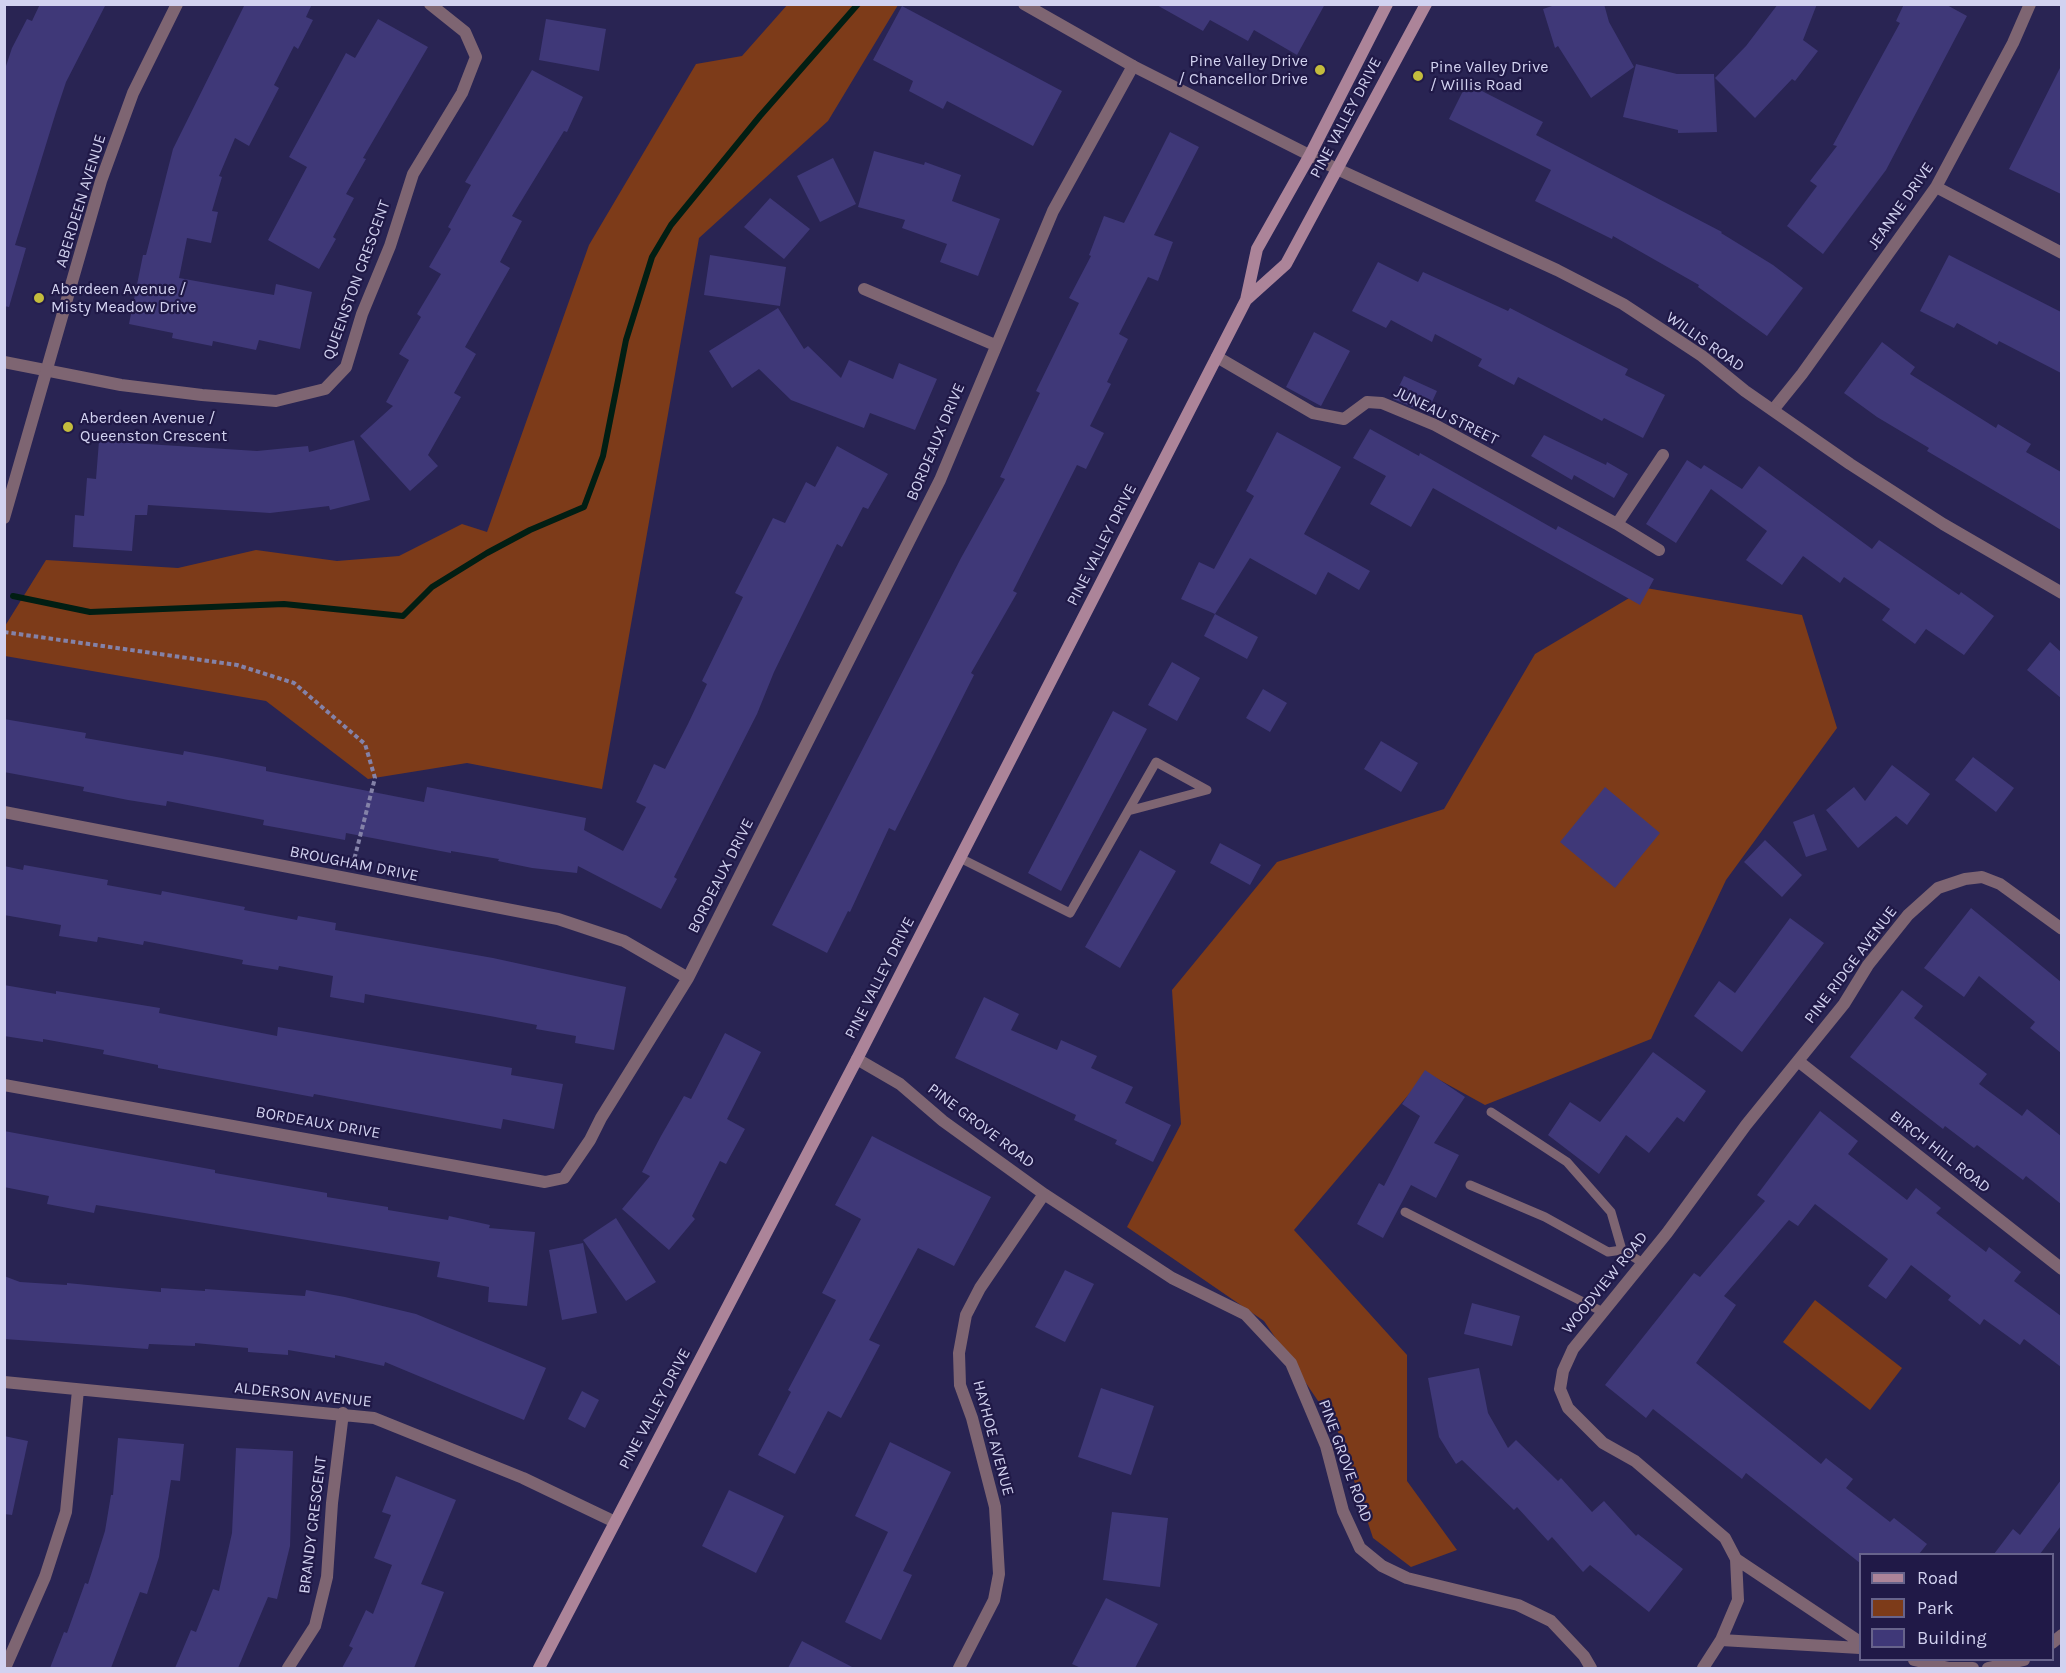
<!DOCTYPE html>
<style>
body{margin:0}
#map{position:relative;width:2066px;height:1673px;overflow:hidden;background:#292453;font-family:Karla,sans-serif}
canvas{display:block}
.frame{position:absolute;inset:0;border:6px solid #d2d2f0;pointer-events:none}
.legend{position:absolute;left:1859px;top:1553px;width:195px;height:108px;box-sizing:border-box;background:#201947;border:2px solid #67638b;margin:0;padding:8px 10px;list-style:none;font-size:18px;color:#d2d2f0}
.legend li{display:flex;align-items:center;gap:12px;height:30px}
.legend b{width:30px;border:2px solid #67638b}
</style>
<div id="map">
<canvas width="2066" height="1673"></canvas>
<div class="frame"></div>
<ul class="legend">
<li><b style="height:8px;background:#ac8499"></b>Road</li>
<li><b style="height:16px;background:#7d3b19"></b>Park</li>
<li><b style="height:16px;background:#3f3878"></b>Building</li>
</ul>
</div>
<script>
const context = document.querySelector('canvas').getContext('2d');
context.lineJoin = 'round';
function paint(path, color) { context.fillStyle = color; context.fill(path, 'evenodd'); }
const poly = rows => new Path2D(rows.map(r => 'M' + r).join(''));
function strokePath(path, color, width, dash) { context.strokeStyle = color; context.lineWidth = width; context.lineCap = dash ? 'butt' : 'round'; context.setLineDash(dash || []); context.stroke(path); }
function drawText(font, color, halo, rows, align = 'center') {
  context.font = font + ' Karla,sans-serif'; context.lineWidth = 4.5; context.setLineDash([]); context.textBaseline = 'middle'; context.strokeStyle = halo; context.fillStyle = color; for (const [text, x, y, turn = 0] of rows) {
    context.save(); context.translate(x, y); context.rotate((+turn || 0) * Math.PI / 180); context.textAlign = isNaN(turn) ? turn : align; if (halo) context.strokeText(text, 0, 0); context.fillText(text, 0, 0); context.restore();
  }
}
const green = poly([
 [788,4,898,5,828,121,699,238,602,789,467,763,368,779,266,701,5,656,5,626,46,560,178,568,256,550,337,561,399,556,462,524,487,532,589,245,696,64,742,56],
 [1646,588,1802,615,1837,728,1726,880,1651,1039,1485,1105,1427,1073,1294,1230,1407,1355,1407,1481,1457,1550,1411,1567,1373,1538,1337,1429,1264,1321,1127,1227,1181,1124,1172,990,1277,862,1444,809,1535,654],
 [1815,1300,1902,1368,1870,1410,1783,1342]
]);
const stream = poly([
 [13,596,90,612,284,604,403,616,432,587,487,553,530,530,584,507,603,456,626,340,652,257,671,225,760,116,858,4]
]);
const building = poly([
 [40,4,106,4,66,82,56,112,15,245,26,248,9,307,4,306,4,72,12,48,27,19,32,21],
 [245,4,312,4,306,17,313,20,298,49,294,46,274,85,279,88,249,146,235,138,219,176,222,177,212,211,218,212,211,243,187,238,179,278,274,295,276,284,312,292,300,349,259,340,256,350,213,341,212,346,172,338,173,333,129,324,143,255,146,255,173,149],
 [1155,4,1325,4,1297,55,1254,30,1248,41,1210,20,1203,31],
 [1558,4,1604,4,1609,22,1634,67,1591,98,1558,46,1555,48,1543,9],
 [1778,4,1817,4,1803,40,1818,51,1795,81,1792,79,1755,118,1715,78,1746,46],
 [1904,4,1945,4,1967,16,1886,170,1823,254,1787,226,1817,186,1810,181,1837,146,1833,145,1900,23,1896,21],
 [902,6,1062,91,1033,146,947,101,943,109,909,91,913,81,873,60],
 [378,19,428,47,363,158,366,159,346,194,354,198,333,237,336,239,319,269,268,240,307,167,289,157,346,53,355,58],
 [546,19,606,29,599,71,539,60],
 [1636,64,1677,74,1714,74,1717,132,1678,133,1678,130,1623,117],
 [2061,66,2061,194,2009,169],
 [532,70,583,97,567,132,564,131,512,216,522,221,500,262,510,268,465,347,476,354,454,393,461,397,428,455,438,466,410,491,360,436,393,406,386,402,409,360,399,354,421,317,417,314,441,274,429,267,451,229,448,227,471,185,465,182],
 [1472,86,1543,122,1536,135,1722,232,1721,233,1773,265,1803,288,1767,336,1698,287,1699,285,1613,236,1612,239,1535,201,1551,170,1449,119,1465,87,1471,90],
 [1170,132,1199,147,1154,235,1173,242,1158,281,1148,277,1119,334,1128,339,1107,382,1111,384,1090,426,1104,433,1086,469,1077,465,1013,591,1017,593,971,673,974,675,895,831,889,828,850,912,848,911,827,953,772,925,961,558,1005,479,1000,477,1040,393,1036,391,1079,303,1069,298,1091,256,1089,255,1104,216,1124,223],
 [874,151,924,165,925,162,961,175,952,201,1000,219,978,276,940,262,947,244,902,228,905,220,858,207],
 [833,158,856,204,820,222,797,176],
 [770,198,810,229,784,259,744,227],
 [710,255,786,267,780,306,704,295],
 [1949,255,2061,312,2061,373,1999,341,1997,345,1957,323,1954,328,1920,311],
 [1378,262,1418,282,1423,272,1508,311,1510,308,1628,369,1625,375,1665,395,1643,438,1604,418,1602,421,1518,377,1514,385,1478,366,1482,359,1435,334,1432,342,1391,320,1386,328,1352,311],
 [778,308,804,349,808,346,841,378,849,360,893,379,899,363,937,379,915,430,870,413,864,428,791,400,759,369,732,388,709,351],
 [1314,332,1350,351,1321,406,1286,387],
 [1882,342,1915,367,1910,374,1996,428,1998,424,2031,444,2026,452,2061,472,2061,530,1927,451,1929,448,1877,417,1844,393],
 [1404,376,1437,391,1427,413,1393,399],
 [1370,429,1419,456,1420,453,1556,530,1558,526,1654,579,1640,605,1433,488,1411,527,1370,504,1386,476,1353,458],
 [1277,432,1341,467,1304,534,1370,571,1359,590,1328,572,1316,595,1250,558,1215,614,1181,599,1199,562,1214,569,1254,496,1246,491],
 [1544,435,1606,465,1607,462,1628,474,1614,498,1574,475,1572,480,1531,456],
 [354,440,370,500,330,510,329,506,270,513,148,505,147,515,135,515,132,551,73,547,75,515,84,516,87,478,96,479,99,441,257,451,308,446,309,452],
 [837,446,888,474,868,509,863,507,842,547,837,544,774,672,757,714,674,877,677,879,661,909,578,866,577,873,532,868,498,861,499,859,451,851,451,853,346,833,345,840,263,825,264,820,167,801,166,806,128,800,83,791,84,787,4,772,4,719,86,733,85,738,183,755,184,751,222,758,266,767,266,771,424,802,427,787,586,818,584,830,623,851,646,807,636,802,654,764,665,769,688,724,707,684,702,681,743,597,735,593,773,518,785,523,806,482,815,487],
 [1687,460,1701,469,1704,465,1742,489,1759,466,1872,549,1879,540,1959,595,1961,592,1994,616,1964,655,1926,629,1915,644,1882,620,1890,609,1844,577,1840,583,1803,556,1782,585,1746,560,1767,531,1711,489,1676,543,1646,524],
 [1215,614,1258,637,1247,659,1204,636],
 [2050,642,2061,652,2061,698,2027,670],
 [1172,662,1200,678,1177,721,1148,705],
 [1263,689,1287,703,1270,732,1246,718],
 [1113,711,1147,729,1061,891,1028,873],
 [1381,741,1418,763,1401,792,1364,769],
 [1973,757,2014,788,1996,812,1955,780],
 [1892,765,1930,794,1907,825,1896,816,1858,848,1826,810,1854,787,1865,801],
 [1605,787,1660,833,1615,888,1560,842],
 [1814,814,1827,850,1806,857,1793,822],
 [1765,840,1802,875,1782,897,1744,862],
 [1220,843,1261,865,1250,885,1210,863],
 [1140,850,1176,871,1120,968,1085,947],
 [24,865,108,880,107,885,161,895,162,891,245,907,244,910,297,920,298,916,336,923,335,930,493,958,626,987,614,1050,575,1043,576,1036,536,1029,537,1025,490,1016,365,994,364,1003,330,997,333,976,279,966,278,970,242,964,243,960,144,941,143,945,98,937,97,942,59,936,61,925,4,915,4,866,23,870],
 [1971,908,2061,982,2061,1053,2030,1028,2035,1022,1979,976,1964,997,1924,968],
 [1790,918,1824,943,1742,1052,1694,1016,1719,981,1735,993],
 [4,985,56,994,56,991,160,1008,159,1013,277,1036,278,1027,512,1068,511,1075,563,1084,554,1129,503,1119,501,1129,314,1094,313,1097,158,1068,158,1065,103,1054,104,1050,43,1039,43,1042,4,1036],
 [1902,990,1923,1006,1914,1018,1987,1074,1979,1084,2022,1116,2027,1109,2061,1136,2061,1204,2026,1176,2023,1180,1977,1145,1974,1148,1945,1126,1943,1129,1850,1057],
 [984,997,1019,1014,1011,1030,1057,1050,1061,1040,1097,1056,1091,1068,1133,1087,1125,1103,1171,1125,1153,1162,1115,1144,1117,1140,1074,1120,1076,1115,955,1058],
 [725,1033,761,1052,727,1119,745,1129,726,1164,720,1161,692,1216,695,1219,669,1250,622,1209,650,1176,642,1172,661,1136,684,1096,691,1099],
 [1653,1052,1706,1091,1684,1122,1677,1117,1649,1153,1626,1135,1599,1174,1548,1135,1570,1102,1600,1122],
 [1425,1070,1465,1097,1434,1143,1459,1155,1436,1198,1411,1185,1383,1238,1357,1224,1379,1183,1384,1186,1420,1116,1402,1104],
 [1820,1111,1858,1141,1848,1154,1907,1200,1916,1188,1941,1208,1936,1213,1986,1252,1989,1247,2021,1272,2014,1281,2061,1316,2061,1367,2024,1339,2020,1345,1984,1319,1980,1325,1948,1300,1951,1296,1911,1265,1886,1299,1868,1286,1888,1259,1815,1204,1798,1226,1789,1220,1724,1296,1736,1305,1696,1363,1821,1464,1826,1458,1853,1479,1846,1488,1890,1522,1894,1518,1927,1544,1919,1554,1860,1554,1860,1563,1746,1473,1742,1479,1653,1409,1646,1418,1605,1385,1694,1273,1700,1277,1765,1201,1757,1195],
 [4,1131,215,1170,215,1173,327,1193,327,1197,388,1207,388,1210,448,1220,449,1216,490,1225,489,1228,535,1232,527,1306,488,1302,489,1287,437,1277,440,1262,96,1205,94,1213,47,1204,49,1196,4,1187],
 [872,1136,991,1197,954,1266,918,1248,869,1340,880,1345,862,1379,841,1418,828,1411,795,1474,758,1455,791,1392,788,1390,836,1300,822,1293,861,1219,835,1205],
 [616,1218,656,1282,626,1301,583,1240],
 [583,1243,597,1313,562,1320,549,1250],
 [1065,1270,1094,1284,1065,1342,1035,1327],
 [4,1276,20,1282,67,1285,67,1283,161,1292,161,1288,205,1291,205,1289,305,1296,306,1290,345,1297,416,1314,546,1368,524,1420,385,1362,384,1366,335,1355,335,1358,288,1350,288,1355,248,1352,248,1348,195,1343,195,1346,149,1344,148,1349,4,1339],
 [1472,1303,1520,1316,1512,1346,1464,1334],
 [1479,1368,1488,1413,1508,1448,1516,1440,1558,1481,1561,1478,1592,1512,1604,1501,1636,1536,1638,1534,1683,1569,1649,1612,1590,1565,1583,1572,1552,1537,1548,1541,1517,1507,1514,1510,1462,1460,1456,1464,1439,1437,1428,1378],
 [1101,1388,1154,1406,1131,1475,1078,1457],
 [582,1391,599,1400,585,1428,568,1419],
 [4,1436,28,1441,12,1515,4,1514],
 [118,1438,184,1444,180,1481,171,1480,159,1557,147,1594,140,1592,111,1668,50,1668,64,1632,67,1633,85,1583,88,1584,105,1531,111,1495,113,1495],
 [890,1442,951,1472,903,1571,912,1575,881,1640,845,1622,888,1532,855,1516],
 [236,1448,293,1451,290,1546,277,1599,268,1597,238,1668,175,1668,191,1630,196,1632,213,1589,219,1591,232,1533],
 [396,1476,456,1500,421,1584,444,1592,414,1668,342,1668,353,1648,349,1646,366,1610,373,1614,392,1565,374,1558,391,1515,382,1512],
 [2061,1480,2061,1526,2040,1554,1994,1554,2013,1529,2020,1535],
 [729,1490,784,1516,756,1573,702,1546],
 [1112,1512,1168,1518,1160,1587,1103,1580],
 [1106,1598,1158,1624,1135,1668,1081,1668,1072,1664],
 [802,1641,854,1668,788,1668]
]);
const path = poly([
 [4,632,237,665,294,683,365,744,375,778,353,864]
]);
const service = poly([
 [960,858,1070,913,1128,811,1156,762,1207,790,1128,811],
 [1491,1112,1567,1162,1611,1212,1622,1250],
 [1470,1185,1545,1217,1608,1252,1622,1250,1643,1263],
 [1405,1212,1603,1312]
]);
const minor = poly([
 [1936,187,2062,253],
 [864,289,995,345],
 [1217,357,1313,413,1344,419,1367,402,1382,403,1435,425,1617,524,1659,550],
 [4,362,121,385,202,395,276,401,325,389,346,367,362,314,390,246,413,174,462,93,476,57,465,32,430,4],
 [1773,410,1802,374,1936,187,2013,43,2030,4],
 [1617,524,1663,455],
 [4,812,558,919,624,941,688,978],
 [857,1059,900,1084,943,1121,1044,1194,1172,1278,1245,1314,1291,1363,1326,1446,1343,1511,1360,1548,1382,1566,1407,1578,1518,1605,1551,1621,1584,1656,1591,1668],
 [1798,1061,2062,1269],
 [4,1085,545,1182,564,1178,590,1140,601,1118,688,978,940,480,1053,211,1133,66],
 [4,1382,374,1418,523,1478,615,1522],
 [1736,1559,1860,1642],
 [1721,1640,1860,1648],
 [2052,1643,2062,1635],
 [1914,1660,1949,1668,1973,1668],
 [5,1668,45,1577,66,1512,78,1390],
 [288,1668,315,1626,327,1577,332,1503,343,1413],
 [959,1668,994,1600,999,1574,995,1507,972,1418,960,1385,959,1353,966,1315,980,1288,1044,1194],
 [1703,1668,1721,1640,1738,1600,1736,1559,1725,1538,1635,1461,1603,1443,1568,1408,1560,1389,1563,1371,1573,1349,1667,1233,1746,1125,1844,1004,1868,965,1908,915,1938,888,1965,879,1982,877,2000,884,2062,929],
 [1988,1668,2024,1660]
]);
const tertiary = poly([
 [1024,4,1133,66,1337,169,1557,270,1623,304,1702,356,1745,391,1850,464,1943,524,2062,593],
 [4,518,101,181,133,93,177,4]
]);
const secondary = poly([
 [1246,300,1286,264,1426,4],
 [539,1668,857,1059,1246,300,1257,249,1310,155,1387,4]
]);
const markers = [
 [1320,70,6,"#c4bc3d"],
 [1418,76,6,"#c4bc3d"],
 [39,298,6,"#c4bc3d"],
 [68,427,6,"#c4bc3d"]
];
const poiNames = [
 ["Pine Valley Drive",1308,61,"right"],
 ["/ Chancellor Drive",1308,79,"right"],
 ["Pine Valley Drive",1430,67],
 ["/ Willis Road",1430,85],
 ["Aberdeen Avenue /",51,289],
 ["Misty Meadow Drive",51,307],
 ["Aberdeen Avenue /",80,418],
 ["Queenston Crescent",80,436]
];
const streetNames = [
 ["PINE VALLEY DRIVE",1346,118,-62],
 ["ABERDEEN AVENUE",81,201,-73],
 ["JEANNE DRIVE",1901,206,-55],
 ["QUEENSTON CRESCENT",357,280,-70],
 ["WILLIS ROAD",1705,342,35],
 ["JUNEAU STREET",1446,416,26],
 ["BORDEAUX DRIVE",936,442,-67],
 ["PINE VALLEY DRIVE",1102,545,-63],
 ["BROUGHAM DRIVE",354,864,11],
 ["BORDEAUX DRIVE",721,876,-63],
 ["PINE RIDGE AVENUE",1851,965,-53],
 ["PINE VALLEY DRIVE",880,978,-63],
 ["BORDEAUX DRIVE",318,1123,10],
 ["PINE GROVE ROAD",981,1126,37],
 ["BIRCH HILL ROAD",1940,1152,38],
 ["WOODVIEW ROAD",1605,1283,-51],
 ["ALDERSON AVENUE",303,1395,6],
 ["PINE VALLEY DRIVE",655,1409,-62],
 ["HAYHOE AVENUE",993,1438,75],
 ["PINE GROVE ROAD",1345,1461,70],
 ["BRANDY CRESCENT",313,1525,-83]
];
paint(green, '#7d3b19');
strokePath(stream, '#011e13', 6);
paint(building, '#3f3878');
strokePath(path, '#8482a8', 4, [4.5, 3]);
strokePath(service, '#7e6572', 9);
strokePath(minor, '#7e6572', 12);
strokePath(tertiary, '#7e6572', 12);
strokePath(secondary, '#ac8499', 12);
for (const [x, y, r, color] of markers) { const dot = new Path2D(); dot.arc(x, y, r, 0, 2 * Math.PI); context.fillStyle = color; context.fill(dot); strokePath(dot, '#201947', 2); }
drawText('16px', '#d2d2f0', '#201947', poiNames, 'left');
drawText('16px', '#d2d2f0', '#201947', streetNames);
</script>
